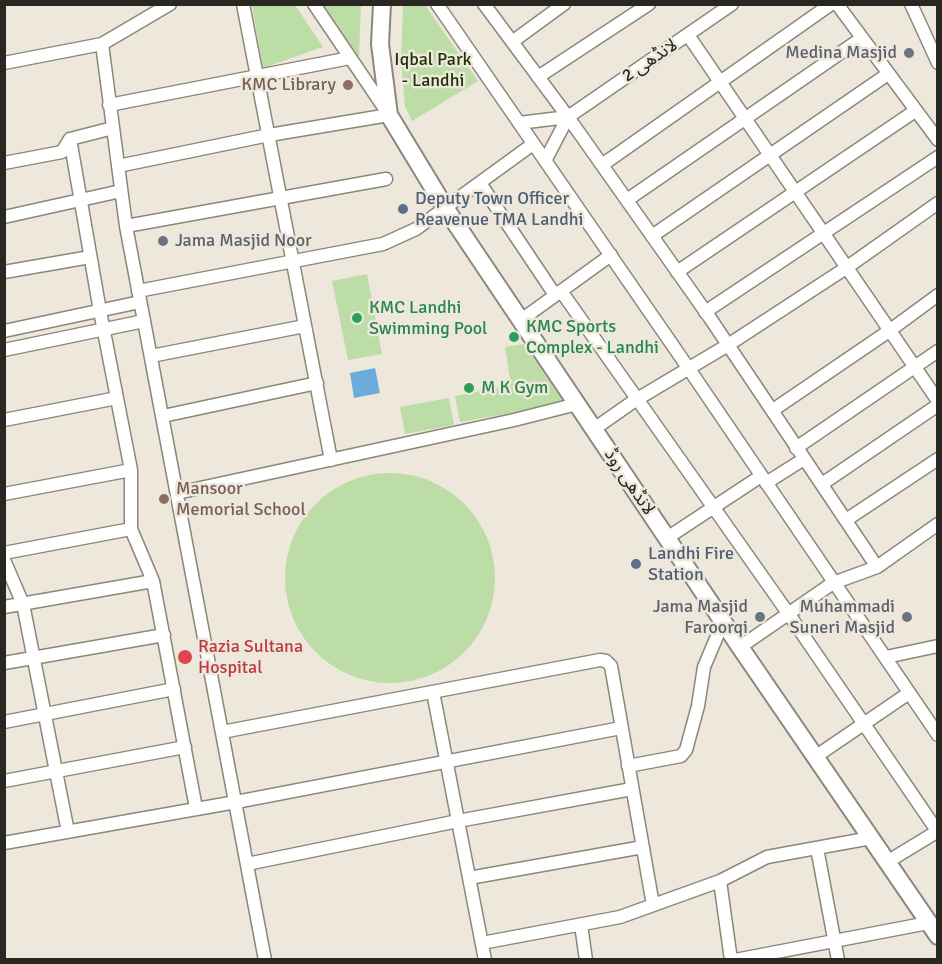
<!DOCTYPE html>
<meta charset="utf-8">
<style>
body{margin:0}
#map{position:relative;width:942px;height:964px;overflow:hidden;background:#ede8db;font-family:Signika,sans-serif}
canvas{display:block}
.frame{position:absolute;inset:0;border:6px solid #292722;pointer-events:none}
</style>
<div id="map">
<canvas width="942" height="964"></canvas>
<div class="frame"></div>
</div>
<script>
const context = document.querySelector('canvas').getContext('2d');
context.lineJoin = 'round';
function paint(path, color) { context.fillStyle = color; context.fill(path, 'evenodd'); }
const poly = rows => new Path2D(rows.map(r => 'M' + r).join(''));
function strokePath(path, color, width, dash) { context.strokeStyle = color; context.lineWidth = width; context.lineCap = dash ? 'butt' : 'round'; context.setLineDash(dash || []); context.stroke(path); }
function drawText(font, color, halo, rows, align = 'center') {
  context.font = font + ' Signika,"Noto Sans Arabic",sans-serif'; context.lineWidth = 5; context.setLineDash([]); context.textBaseline = 'middle'; context.strokeStyle = halo; context.fillStyle = color; for (const [text, x, y, turn = 0] of rows) {
    context.save(); context.translate(x, y); context.rotate((+turn || 0) * Math.PI / 180); context.textAlign = isNaN(turn) ? turn : align; if (halo) context.strokeText(text, 0, 0); context.fillText(text, 0, 0); context.restore();
  }
}
const green = poly([
 [252,5,295,5,323,47,263,68],
 [323,5,361,5,359,57],
 [403,5,425,5,478,81,412,121,405,106,401,61],
 [367,274,382,354,348,360,332,281],
 [524,344,562,400,512,413,460,422,455,396,507,386,510,379,505,347],
 [449,398,454,425,405,434,400,407],
 '285 578a105 105 0 1 1 210 0a105 105 0 1 1-210 0Z'
]);
const water = poly([
 [375,368,380,393,354,398,350,373]
]);
const minor = poly([
 [243,4,331,460],
 [437,4,689,369,938,735],
 [484,4,568,117,710,318,877,567],
 [837,4,938,140],
 [911,4,938,63],
 [688,35,938,401],
 [512,42,564,4],
 [102,44,126,226,265,960],
 [4,63,102,44,170,4],
 [538,77,649,4],
 [109,105,350,58],
 [519,123,568,117,732,4],
 [70,139,100,311,131,470,131,529,153,581,196,808],
 [545,161,568,117],
 [4,163,62,152,70,139,113,128],
 [602,165,831,4],
 [118,166,269,135,389,115,314,4],
 [480,183,555,295],
 [627,200,862,38],
 [4,217,121,191],
 [126,226,386,179],
 [652,236,888,74],
 [4,272,90,257],
 [677,272,915,111],
 [138,291,383,244,416,229,533,144],
 [561,291,788,613,938,832],
 [705,312,938,157],
 [521,320,611,255],
 [4,331,140,302],
 [4,350,144,321],
 [151,356,305,326],
 [773,410,889,331,938,295],
 [163,416,317,383],
 [4,420,117,398],
 [594,429,634,401,728,345,846,268,938,203],
 [796,448,938,351],
 [766,483,804,459],
 [822,484,938,405],
 [177,493,514,420,577,404],
 [4,494,131,470],
 [846,520,938,459],
 [667,538,761,476],
 [4,553,131,529],
 [4,560,23,604,68,832],
 [4,607,153,581],
 [740,647,833,583,877,567,938,524],
 [886,657,938,646],
 [4,663,164,635],
 [433,692,485,960],
 [4,722,174,689],
 [222,732,600,660,606,661,611,666,653,905],
 [815,757,909,693],
 [628,766,681,756,686,750,698,706,704,667,723,622],
 [4,781,185,747],
 [4,843,236,802,621,728],
 [817,848,838,960],
 [887,862,938,831],
 [247,864,458,821,632,789],
 [469,878,643,847],
 [720,881,731,960],
 [581,925,586,960],
 [482,943,620,917,720,881,767,857,871,838],
 [735,960,928,923]
]);
const major = poly([
 [382,4,380,44,389,115,446,209,740,647,938,936]
]);
const markers = [
 [909,53,6,"#6b7280"],
 [348,85,6,"#8d6e63"],
 [403,209,6,"#5c6f8a"],
 [163,241,6,"#6b7280"],
 [357,318,6,"#2e9e5b"],
 [514,337,6,"#2e9e5b"],
 [469,388,6,"#2e9e5b"],
 [164,499,6,"#8d6e63"],
 [636,564,6,"#5c6f8a"],
 [760,617,6,"#6b7280"],
 [907,617,6,"#6b7280"],
 [185,657,8,"#e0444e"]
];
const worshipNames = [
 ["Medina Masjid",897,53],
 ["Jama Masjid Noor",175,241,"left"],
 ["Jama Masjid",748,607],
 ["Faroorqi",748,628],
 ["Muhammadi",895,607],
 ["Suneri Masjid",895,628]
];
const parkNames = [
 ["Iqbal Park",433,60],
 ["- Landhi",433,81]
];
const streetNames = [
 ["لانڈھی 2",650,61,-34],
 ["لانڈھی روڈ",629,482,56]
];
const educationNames = [
 ["KMC Library",336,85],
 ["Mansoor",176,489,"left"],
 ["Memorial School",176,510,"left"]
];
const serviceNames = [
 ["Deputy Town Officer",415,199],
 ["Reavenue TMA Landhi",415,220],
 ["Landhi Fire",648,554],
 ["Station",648,575]
];
const leisureNames = [
 ["KMC Landhi",369,308],
 ["Swimming Pool",369,329],
 ["KMC Sports",526,327],
 ["Complex - Landhi",526,348],
 ["M K Gym",481,388]
];
const healthNames = [
 ["Razia Sultana",198,647],
 ["Hospital",198,668]
];
paint(green, '#bcdda6');
paint(water, '#6dabdd');
strokePath(minor, '#8c877b', 15);
strokePath(major, '#8c877b', 20);
strokePath(minor, '#fff', 12);
strokePath(major, '#fff', 16);
for (const [x, y, r, color] of markers) { const dot = new Path2D(); dot.arc(x, y, r, 0, 2 * Math.PI); context.fillStyle = color; context.fill(dot); strokePath(dot, '#ede8db', 2); }
drawText('18px', '#5b616d', '#ede8db', worshipNames, 'right');
drawText('18px', '#1b3304', '#ede8db', parkNames);
drawText('18px', '#292722', '#ede8db', streetNames);
drawText('18px', '#785e54', '#ede8db', educationNames, 'right');
drawText('18px', '#4e5e75', '#ede8db', serviceNames, 'left');
drawText('18px', '#27864d', '#ede8db', leisureNames, 'left');
drawText('18px', '#be3a42', '#ede8db', healthNames, 'left');
</script>
